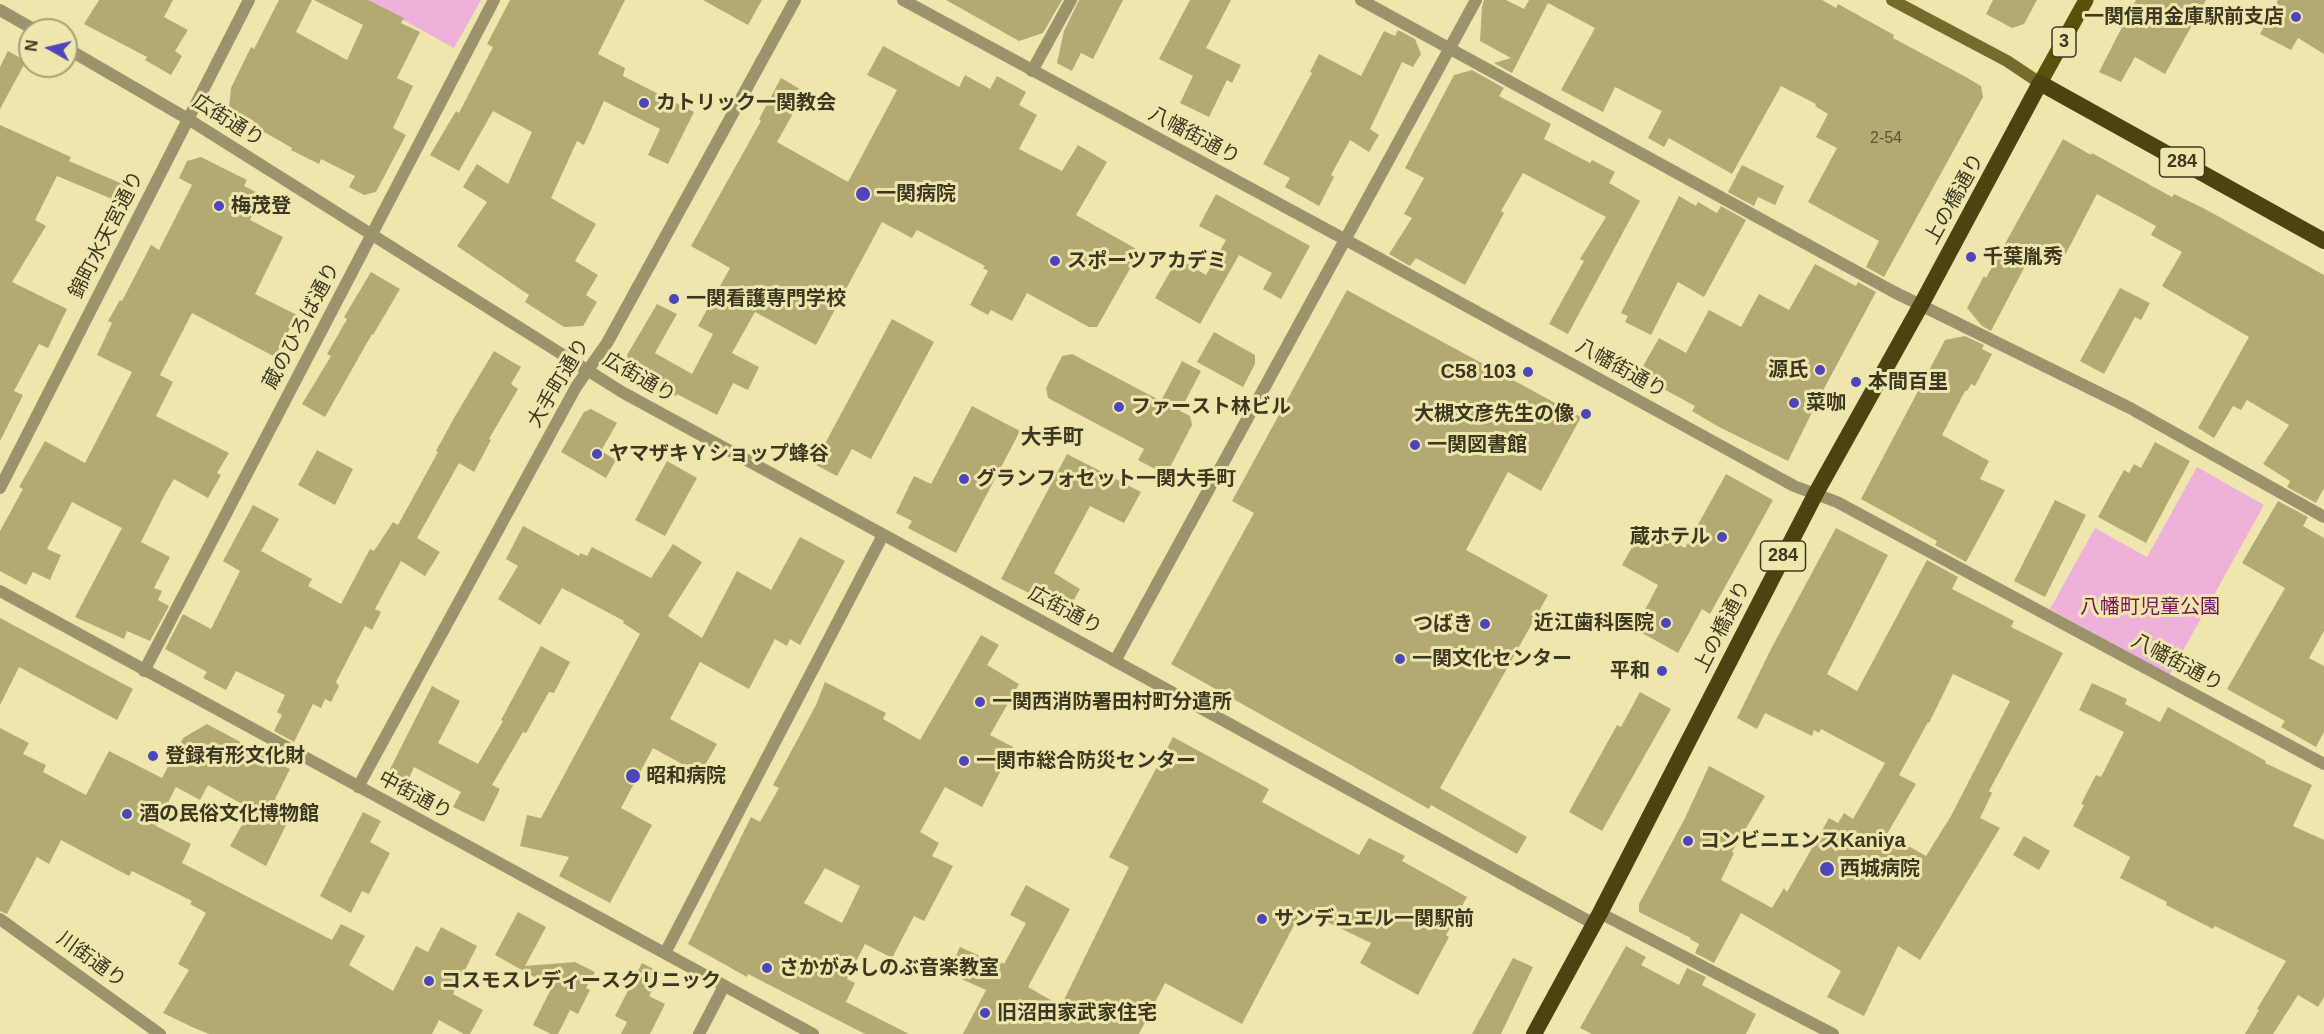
<!DOCTYPE html>
<meta charset="utf-8">
<style>
body{margin:0}
#map{position:relative;width:2324px;height:1034px;overflow:hidden;background:#efe6ad;font-family:Arial,sans-serif}
canvas{display:block}
.north{position:absolute;left:18px;top:18px;width:60px;height:60px;box-sizing:border-box;background:#efe6ad;border:2px solid #a7a075;border-radius:50%;rotate:278deg;font-size:16px;font-weight:700;line-height:24px;text-align:center;color:#3b3821}
.north::after{content:'';display:block;margin:auto;width:21px;height:27px;background:#4d45bb;clip-path:polygon(50% 0,100% 100%,50% 72%,0 100%)}
</style>
<div id="map">
<canvas width="2324" height="1034"></canvas>
<div class="north">N</div>
</div>
<script>
const context = document.querySelector('canvas').getContext('2d');
context.lineJoin = 'round';
function paint(path, color) { context.fillStyle = color; context.fill(path, 'evenodd'); }
const poly = rows => new Path2D(rows.map(r => 'M' + r).join(''));
function strokePath(path, color, width, dash) { context.strokeStyle = color; context.lineWidth = width; context.lineCap = dash ? 'butt' : 'round'; context.setLineDash(dash || []); context.stroke(path); }
function drawText(font, color, halo, rows, align = 'center') {
  context.font = font + ' Arial,"Noto Sans JP",sans-serif'; context.lineWidth = 6; context.setLineDash([]); context.textBaseline = 'middle'; context.strokeStyle = halo; context.fillStyle = color; for (const [text, x, y, turn = 0] of rows) {
    context.save(); context.translate(x, y); context.rotate((+turn || 0) * Math.PI / 180); context.textAlign = isNaN(turn) ? turn : align; if (halo) context.strokeText(text, 0, 0); context.fillText(text, 0, 0); context.restore();
  }
}
const green = poly([
 [367,0,481,0,454,48],
 [2197,467,2264,505,2169,676,2050,609,2095,528,2147,557]
]);
const building = poly([
 [99,0,173,0,164,17,188,30,175,51,182,56,171,75,145,60,147,57,84,24],
 [279,0,312,0,296,32,347,60,363,25,314,0,368,0,404,18,401,23,420,32,397,78,413,86,393,128,406,135,376,192,364,195,349,187,355,176,321,159,319,164,291,150,292,148,252,125,254,121,229,108,231,88,251,47,254,49],
 [510,0,625,0,598,54,625,68,623,76,694,112,668,164,648,155,660,129,604,101,584,145,577,141,551,198,596,224,575,261,598,275,586,295,597,302,583,326,564,327,525,302,529,295,457,246,487,202,463,187,477,164,508,184,532,132,493,111,459,171,430,155,456,111,459,113,493,47,487,44],
 [703,0,762,0,748,25],
 [946,0,1062,0,1043,33,1019,41],
 [1079,0,1123,0,1093,59,1081,53,1072,71,1057,63,1064,31],
 [1190,0,1231,0,1206,48,1241,65,1232,83,1227,80,1209,117,1180,103,1193,76,1159,59],
 [1484,0,1506,0,1524,9,1529,0,1822,0,1836,8,1838,4,1894,35,1893,38,1964,76,1981,86,1983,97,1884,277,1866,267,1879,241,1808,202,1837,148,1816,137,1828,114,1815,106,1816,104,1781,86,1732,174,1669,138,1664,147,1648,138,1662,111,1615,87,1603,112,1561,90,1595,28,1548,3,1512,73,1494,63,1511,58,1480,41,1482,7],
 [1993,0,2037,0,2024,24,2012,28,1986,14],
 [2136,0,2206,0,2165,74,2135,57,2121,82,2099,72],
 [2278,0,2324,0,2324,54,2298,38,2291,50,2260,34],
 [1398,30,1415,39,1421,54,1413,67,1402,62,1370,129,1379,135,1369,152,1350,140,1331,175,1334,177,1319,206,1285,187,1290,178,1263,164,1312,73,1310,72,1319,54,1361,76,1384,31,1395,36],
 [883,46,959,87,965,75,990,89,997,76,1026,92,1019,105,1037,115,1019,149,1062,171,1078,145,1107,162,1076,215,1140,251,1097,327,1089,327,1027,293,1012,321,991,310,988,315,970,305,988,271,983,268,985,266,917,230,912,238,882,222,816,345,755,312,732,353,759,367,748,390,733,383,717,415,677,394,676,396,632,372,627,355,657,304,677,314,655,353,692,374,713,334,698,326,730,268,691,246,761,121,759,119,781,78,805,92,777,142,848,182,897,90,867,75],
 [8,51,26,61,0,109,0,67],
 [1472,70,1504,88,1499,96,1551,124,1544,139,1590,163,1592,160,1615,172,1609,183,1640,201,1568,334,1549,324,1584,261,1580,259,1606,217,1523,173,1501,211,1504,213,1465,285,1416,258,1410,266,1389,254,1412,218,1404,214,1424,178,1405,168,1454,75],
 [0,125,71,157,69,161,132,188,124,204,57,176,35,220,46,226,12,282,67,309,48,348,39,344,14,391,23,395,0,441],
 [2063,139,2091,155,2092,153,2172,197,2174,194,2205,209,2324,275,2324,488,2316,503,2287,487,2290,481,2263,464,2289,425,2247,400,2241,410,2233,406,2214,438,2198,428,2249,337,2162,286,2182,252,2151,235,2156,226,2097,194,2061,263,2034,249,1991,331,1982,326,1967,308,1984,276,1986,278],
 [201,157,247,180,244,186,262,195,250,220,283,237,255,294,297,315,275,357,192,313,160,375,173,382,156,416,229,453,217,473,221,475,208,498,174,479,164,496,141,542,170,557,154,588,162,591,158,600,169,606,150,641,127,631,124,639,75,617,122,528,72,502,47,549,61,555,50,580,33,572,26,585,0,571,0,531,23,489,19,487,45,441,85,463,132,372,97,355,112,323,108,321,120,300,122,301,151,245,159,250,192,185,179,178,187,161],
 [1742,165,1784,186,1775,205,1758,197,1754,206,1728,192],
 [1216,194,1310,246,1281,299,1263,289,1272,273,1239,255,1200,324,1155,298,1178,258,1206,275,1226,240,1199,226],
 [1679,196,1696,206,1698,202,1717,213,1721,206,1746,220,1704,297,1678,282,1651,335,1625,322,1628,316,1621,313],
 [1815,264,1856,286,1858,282,1876,292,1820,396,1788,461,1719,427,1692,411,1695,406,1638,375,1659,338,1686,353,1709,310,1741,327,1759,294,1789,310],
 [371,272,400,289,373,335,372,334,325,417,302,404,331,356,327,354,347,319,344,317],
 [2120,288,2150,303,2141,320,2135,317,2104,374,2080,361],
 [1347,290,1581,417,1541,491,1508,472,1466,550,1548,595,1440,788,1527,837,1517,854,1431,805,1429,809,1171,664,1254,513,1232,501],
 [892,319,934,342,871,459,852,449,837,476,814,464],
 [1214,332,1255,355,1255,364,1243,387,1197,362],
 [1965,336,1984,345,1982,349,1992,354,1975,386,1971,384,1967,391,1965,391,1942,435,1989,461,1980,479,2005,490,1966,562,1935,545,1937,541,1861,499,1945,340],
 [494,351,521,367,511,384,518,389,489,439,491,440,474,472,459,463,417,538,440,552,425,576,401,561,375,609,381,612,372,630,365,626,336,682,339,686,331,702,325,699,321,708,313,704,294,742,274,731,282,715,277,712,285,695,236,671,226,690,203,678,207,672,165,649,183,614,211,629,240,571,223,561,253,505,279,519,261,551,312,579,308,586,341,604,370,549,374,551,393,522,398,525,438,452,436,451,454,418],
 [1072,354,1161,401,1182,361,1201,371,1180,411,1190,416,1192,425,1166,475,1138,460,1144,449,1048,398,1046,388,1062,356],
 [972,406,1020,431,956,553,908,528,912,521,896,513,914,476,931,484],
 [591,409,617,423,601,451,616,460,606,478,561,452,584,412],
 [2155,442,2190,461,2146,543,2098,517,2124,470,2129,473,2134,464,2141,468],
 [317,450,353,469,335,505,298,485],
 [1067,454,1141,492,1124,523,1090,506,1054,573,1080,589,1067,612,1001,579],
 [667,461,697,478,665,536,635,520],
 [1726,474,1773,500,1710,614,1702,609,1678,653,1635,629,1658,585,1622,565,1644,526,1685,548],
 [2055,500,2086,515,2045,597,2014,581],
 [2278,501,2308,517,2303,526,2324,538,2324,631,2309,658,2324,666,2324,732,2316,747,2281,727,2285,721,2227,689,2285,588,2242,563],
 [523,526,579,556,580,553,587,556,592,547,651,578,673,544,702,562,668,616,702,638,737,571,771,590,800,537,845,561,800,645,790,639,787,646,775,639,749,689,700,662,670,719,717,744,700,774,653,748,621,808,652,825,610,903,559,876,569,857,520,846,527,815,541,818,640,634,623,623,624,621,562,588,540,625,498,599,518,566,506,559],
 [1836,528,1888,555,1827,674,1857,691,1927,560,1958,577,1952,589,2014,621,2011,627,2063,653,1989,791,1992,793,1980,818,2000,828,1920,960,1898,946,1864,1016,1827,997,1841,971,1741,913,1714,963,1695,953,1699,944,1690,939,1691,938,1639,912,1639,904,1685,818,1709,766,1765,796,1732,852,1734,853,1721,880,1772,908,1784,888,1787,892,1829,818,1838,823,1844,813,1853,819,1885,763,1821,729,1819,733,1814,730,1812,736,1765,713,1757,729,1737,718,1771,649],
 [1953,674,2010,701,1951,816,1926,856,1887,834,1916,784,1899,775,1928,722,1929,723],
 [0,618,133,689,117,720,19,667,0,705],
 [981,635,999,645,987,665,1019,684,990,735,1013,747,982,807,945,787,920,832,939,843,932,856,953,866,924,921,914,916,892,958,865,944,847,979,855,983,846,1002,909,1034,865,1034,748,974,747,977,688,944,751,817,760,822,779,788,773,785,816,705,825,682,886,713,883,719,920,740],
 [825,868,860,886,842,923,804,903],
 [541,646,570,662,554,693,549,692,526,733,523,732,492,785,500,789,484,822,453,807,461,792,414,767,406,785,395,779,389,771,432,686,460,701,438,743,478,764,503,721,501,720],
 [2092,683,2127,699,2125,704,2160,722,2168,707,2266,761,2265,763,2312,785,2293,826,2324,840,2324,997,2318,1007,2298,995,2273,1034,2245,1034,2259,1010,2257,1009,2286,961,2215,926,2213,929,2166,905,2167,902,2120,878,2130,857,2073,826,2084,805,2081,804,2096,775,2101,777,2124,732,2079,710],
 [1640,692,1671,709,1602,831,1569,812,1617,725,1621,727],
 [207,724,263,754,267,746,286,756,281,765,290,769,275,799,285,805,282,808,292,813,266,866,230,846,251,809,208,785,200,800,176,787,156,826,191,844,182,863,332,940,341,924,365,936,349,965,393,991,416,946,428,952,441,927,477,946,453,994,483,1010,470,1034,464,1034,439,1020,432,1034,209,1034,192,1027,163,1013,189,970,178,964,206,913,190,904,192,901,132,871,129,876,61,840,49,864,37,857,7,914,0,911,0,728,29,743,23,754,46,765,43,772,86,795,109,751,162,778,183,738],
 [1173,737,1269,789,1262,802,1359,855,1369,838,1405,856,1402,861,1467,897,1446,935,1449,937,1418,995,1360,963,1371,943,1302,910,1242,1024,1165,983,1139,1034,963,1034,986,990,948,973,960,947,998,964,999,961,1004,964,1026,923,1010,915,1026,885,1070,909,1028,987,1061,1006,1129,867,1109,857],
 [363,812,381,821,370,842,390,853,369,894,362,891,351,913,320,896],
 [2024,836,2050,851,2039,870,2013,855],
 [518,912,546,927,525,966,575,962,595,972,586,988,590,990,578,1014,570,1010,558,1034,551,1034,533,1025,552,987,495,955],
 [1626,946,1646,957,1641,965,1679,985,1687,968,1706,977,1702,985,1756,1014,1746,1034,1592,1034,1580,1028],
 [1513,958,1533,967,1501,1034,1472,1034],
 [642,963,661,973,649,996,665,1004,650,1034,621,1034,627,1022,615,1016]
]);
const minor = poly([
 [1361,0,1894,292,2130,408,2324,517],
 [0,10,35,30],
 [66,48,188,119,622,392,1115,661],
 [1032,71,1071,0],
 [0,591,813,1034],
 [144,671,494,0],
 [1600,913,1833,1034],
 [665,953,883,535],
 [699,1034,724,986]
]);
const tertiary = poly([
 [903,0,1346,240,1794,486,1837,502,2324,764],
 [1476,0,1115,661,1594,924],
 [0,488,249,0],
 [358,787,576,387,607,343,795,0],
 [0,919,160,1034]
]);
const secondary = poly([
 [1892,0,2007,61,2040,83]
]);
const primary = poly([
 [2040,83,2086,0]
]);
const trunk = poly([
 [1534,1034,1600,913,1816,493,1921,305,2040,83,2324,241]
]);
const markers = [
 [2296,17,6,"#4d45bb"],
 [644,103,6,"#4d45bb"],
 [863,194,8,"#4d45bb"],
 [219,206,6,"#4d45bb"],
 [1971,257,6,"#4d45bb"],
 [1055,261,6,"#4d45bb"],
 [674,299,6,"#4d45bb"],
 [1820,370,6,"#4d45bb"],
 [1528,372,6,"#4d45bb"],
 [1856,382,6,"#4d45bb"],
 [1794,403,6,"#4d45bb"],
 [1119,407,6,"#4d45bb"],
 [1586,414,6,"#4d45bb"],
 [1415,445,6,"#4d45bb"],
 [597,454,6,"#4d45bb"],
 [964,479,6,"#4d45bb"],
 [1722,537,6,"#4d45bb"],
 [1666,623,6,"#4d45bb"],
 [1485,624,6,"#4d45bb"],
 [1400,659,6,"#4d45bb"],
 [1662,671,6,"#4d45bb"],
 [980,702,6,"#4d45bb"],
 [153,756,6,"#4d45bb"],
 [964,761,6,"#4d45bb"],
 [633,776,8,"#4d45bb"],
 [127,814,6,"#4d45bb"],
 [1688,841,6,"#4d45bb"],
 [1827,869,8,"#4d45bb"],
 [1262,919,6,"#4d45bb"],
 [767,968,6,"#4d45bb"],
 [429,981,6,"#4d45bb"],
 [985,1013,6,"#4d45bb"]
];
const numberNames = [
 ["2-54",1886,139]
];
const shields = [
 [2064,42,24],
 [2182,162,45],
 [1783,556,45]
];
const shieldNames = [
 ["3",2064,42],
 ["284",2182,162],
 ["284",1783,556]
];
const poiNames = [
 ["一関信用金庫駅前支店",2284,17,"right"],
 ["カトリック一関教会",656,103],
 ["一関病院",876,194],
 ["梅茂登",231,206],
 ["千葉胤秀",1983,257],
 ["スポーツアカデミ",1067,261],
 ["一関看護専門学校",686,299],
 ["源氏",1808,370,"right"],
 ["C58 103",1516,372,"right"],
 ["本間百里",1868,382],
 ["菜咖",1806,403],
 ["ファースト林ビル",1131,407],
 ["大槻文彦先生の像",1574,414,"right"],
 ["一関図書館",1427,445],
 ["ヤマザキＹショップ蜂谷",609,454],
 ["グランフォセット一関大手町",976,479],
 ["蔵ホテル",1710,537,"right"],
 ["近江歯科医院",1654,623,"right"],
 ["つばき",1473,624,"right"],
 ["一関文化センター",1412,659],
 ["平和",1650,671,"right"],
 ["一関西消防署田村町分遣所",992,702],
 ["登録有形文化財",165,756],
 ["一関市総合防災センター",976,761],
 ["昭和病院",646,776],
 ["酒の民俗文化博物館",139,814],
 ["コンビニエンスKaniya",1700,841],
 ["西城病院",1840,869],
 ["サンデュエル一関駅前",1274,919],
 ["さかがみしのぶ音楽教室",779,968],
 ["コスモスレディースクリニック",441,981],
 ["旧沼田家武家住宅",997,1013]
];
const streetNames = [
 ["広街通り",228,121,32],
 ["八幡街通り",1194,136,28],
 ["上の橋通り",1955,199,-61],
 ["錦町水天宮通り",107,235,-63],
 ["蔵のひろば通り",302,326,-62],
 ["八幡街通り",1621,369,29],
 ["広街通り",639,378,30],
 ["大手町通り",559,383,-59],
 ["広街通り",1065,611,28],
 ["上の橋通り",1723,627,-63],
 ["八幡街通り",2177,663,28],
 ["中街通り",415,796,28],
 ["川街通り",91,960,36]
];
const parkNames = [
 ["八幡町児童公園",2150,607]
];
const neighbourhoodNames = [
 ["大手町",1052,438]
];
paint(green, '#eeb1d9');
paint(building, '#b3aa73');
strokePath(minor, '#9a936b', 12);
strokePath(tertiary, '#9a936b', 12);
strokePath(secondary, '#766b2b', 12);
strokePath(primary, '#5a5007', 15);
strokePath(trunk, '#4c4410', 16);
for (const [x, y, r, color] of markers) { const dot = new Path2D(); dot.arc(x, y, r, 0, 2 * Math.PI); context.fillStyle = color; context.fill(dot); strokePath(dot, '#efe6ad', 2); }
drawText('16px', '#595436', null, numberNames);
for (const [x, y, w] of shields) { const box = new Path2D(); box.roundRect(x - w / 2, y - 15, w, 30, 4.5); context.fillStyle = '#efe6ad'; context.fill(box); strokePath(box, '#3b3821', 1.5); }
drawText('bold 18px', '#3b3821', null, shieldNames);
drawText('bold 20px', '#3b3821', '#efe6ad', poiNames, 'left');
drawText('20px', '#3b3821', '#efe6ad', streetNames);
drawText('20px', '#76115f', '#efe6ad', parkNames);
drawText('bold 21px', '#3b3821', '#efe6ad', neighbourhoodNames);
</script>
